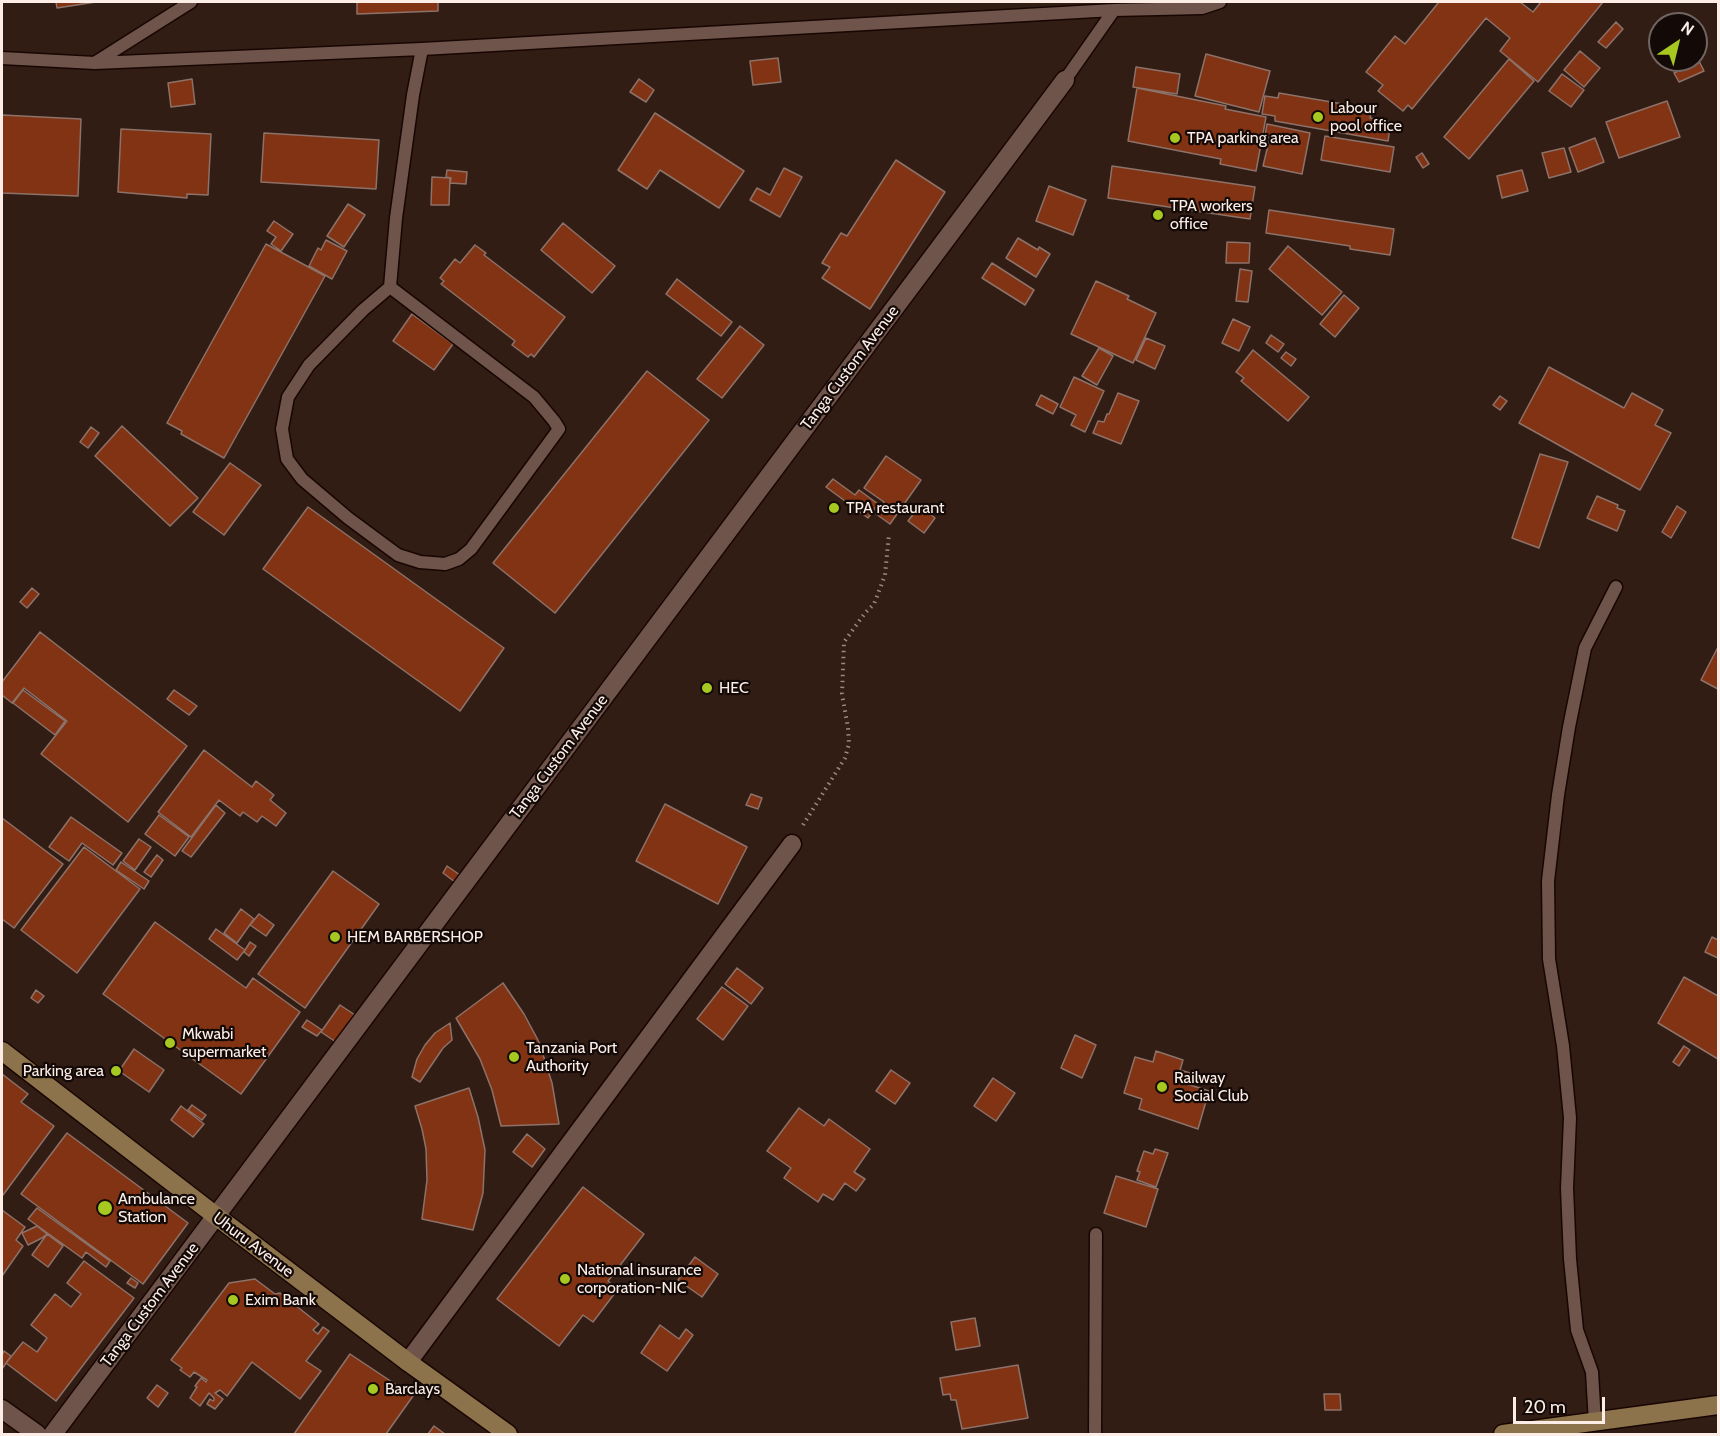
<!DOCTYPE html>
<style>
body{margin:0}
#map{position:relative;width:1720px;height:1436px;overflow:hidden;background:#321d15;font-family:Cabin,sans-serif}
canvas{display:block}
.frame{position:absolute;inset:0;border:3px solid #fcede7;pointer-events:none}
.north{position:absolute;left:1648px;top:12px;width:60px;height:60px;box-sizing:border-box;background:#130a07;border:2px solid #706561;border-radius:50%;rotate:35deg;font-size:16px;font-weight:700;line-height:24px;text-align:center;color:#fcede7}
.north::after{content:'';display:block;margin:auto;width:21px;height:27px;background:#a6c821;clip-path:polygon(50% 0,100% 100%,50% 72%,0 100%)}
.scale{position:absolute;left:1513px;top:1397px;width:92px;height:27px;box-sizing:border-box;border:3px solid #fcede7;border-top:0;padding-left:8px;font-size:18px;line-height:21px;white-space:nowrap;color:#fcede7;-webkit-text-stroke:4px #130a07;paint-order:stroke}
</style>
<div id="map">
<canvas width="1720" height="1436"></canvas>
<div class="frame"></div>
<div class="north">N</div>
<div class="scale">20 m</div>
</div>
<script>
const context = document.querySelector('canvas').getContext('2d');
context.lineJoin = 'round';
function paint(path, color) { context.fillStyle = color; context.fill(path, 'evenodd'); }
const poly = rows => new Path2D(rows.map(r => 'M' + r).join(''));
function strokePath(path, color, width, dash) { context.strokeStyle = color; context.lineWidth = width; context.lineCap = dash ? 'butt' : 'round'; context.setLineDash(dash || []); context.stroke(path); }
function drawText(font, color, halo, rows, align = 'center') {
  context.font = font + ' Cabin,sans-serif'; context.lineWidth = 4.5; context.setLineDash([]); context.textBaseline = 'middle'; context.strokeStyle = halo; context.fillStyle = color; for (const [text, x, y, turn = 0] of rows) {
    context.save(); context.translate(x, y); context.rotate((+turn || 0) * Math.PI / 180); context.textAlign = isNaN(turn) ? turn : align; if (halo) context.strokeText(text, 0, 0); context.fillText(text, 0, 0); context.restore();
  }
}
const building = poly([
 [56,2,96,2,57,8,56,2],
 [357,2,438,2,438,11,357,14,357,2],
 [1439,2,1520,2,1533,12,1541,2,1603,2,1538,82,1500,51,1510,38,1486,18,1412,109,1408,105,1403,111,1378,91,1383,85,1366,72,1395,36,1405,44,1439,2],
 [1616,22,1623,29,1606,48,1598,42,1616,22],
 [1580,51,1600,68,1584,87,1564,70,1580,51],
 [1206,54,1270,71,1259,112,1195,96,1206,54],
 [778,58,781,82,753,85,750,61,778,58],
 [1509,59,1534,81,1469,159,1444,137,1509,59],
 [1699,61,1704,71,1679,82,1674,73,1699,61],
 [1136,67,1180,74,1177,94,1133,87,1136,67],
 [1562,74,1584,90,1571,107,1549,91,1562,74],
 [192,79,195,104,171,107,168,83,192,79],
 [639,79,654,90,646,102,630,92,639,79],
 [1137,88,1226,106,1225,109,1266,117,1256,171,1220,164,1221,159,1128,141,1137,88],
 [1279,93,1372,109,1370,118,1391,122,1388,141,1275,121,1275,116,1262,114,1265,96,1278,98,1279,93],
 [1667,101,1680,137,1619,158,1606,122,1667,101],
 [655,113,744,171,719,208,660,170,647,189,618,170,655,113],
 [2,115,81,119,78,196,2,193,2,115],
 [1267,124,1310,133,1302,174,1263,166,1270,137,1265,136,1267,124],
 [121,129,211,134,208,195,187,194,187,198,118,192,121,129],
 [264,133,379,140,376,189,261,182,264,133],
 [1325,136,1394,147,1390,172,1321,160,1325,136],
 [1595,138,1604,162,1578,172,1569,148,1595,138],
 [1564,148,1571,172,1549,178,1542,153,1564,148],
 [1422,153,1429,164,1423,168,1416,157,1422,153],
 [896,160,945,192,870,309,822,278,830,267,822,263,841,233,847,236,896,160],
 [1112,166,1255,187,1250,219,1108,198,1112,166],
 [784,168,802,177,780,217,750,200,757,188,770,195,784,168],
 [447,170,467,172,466,184,450,183,451,178,446,177,447,170],
 [1522,170,1528,191,1502,198,1497,176,1522,170],
 [432,177,450,178,449,205,431,205,432,177],
 [1049,186,1086,200,1073,235,1036,221,1049,186],
 [348,204,365,215,344,247,327,236,348,204],
 [1269,210,1394,229,1390,255,1350,249,1350,246,1266,233,1269,210],
 [274,221,293,234,281,251,271,244,276,237,267,231,274,221],
 [563,223,615,266,592,293,541,250,563,223],
 [1018,238,1038,250,1039,247,1050,254,1036,277,1006,258,1018,238],
 [326,240,347,251,332,279,309,266,318,248,321,250,326,240],
 [1227,242,1250,243,1249,263,1226,263,1227,242],
 [266,244,325,276,224,458,181,434,182,431,167,423,266,244],
 [475,245,486,253,484,255,565,317,534,357,531,354,528,357,512,345,515,341,441,284,444,281,440,278,455,259,460,263,475,245],
 [1288,246,1342,292,1322,315,1269,269,1288,246],
 [992,263,1034,290,1025,305,982,278,992,263],
 [1240,269,1252,271,1248,302,1236,301,1240,269],
 [677,279,732,322,721,336,666,294,677,279],
 [1096,281,1129,296,1127,299,1156,313,1133,363,1071,334,1096,281],
 [1344,295,1359,308,1335,337,1320,324,1344,295],
 [412,314,453,344,434,370,393,341,412,314],
 [1233,319,1250,327,1239,351,1222,343,1233,319],
 [740,326,764,345,722,398,697,379,740,326],
 [1271,335,1284,344,1278,352,1266,343,1271,335],
 [1146,338,1165,346,1155,369,1136,360,1146,338],
 [1099,348,1113,356,1097,385,1082,376,1099,348],
 [1253,350,1309,397,1288,421,1241,381,1244,378,1236,372,1253,350],
 [1286,352,1296,359,1291,366,1281,358,1286,352],
 [1549,367,1624,408,1632,393,1663,410,1655,425,1671,433,1640,490,1519,423,1549,367],
 [647,371,709,420,555,613,493,563,647,371],
 [1074,377,1104,391,1085,432,1071,425,1076,415,1060,407,1074,377],
 [1118,393,1139,401,1121,444,1093,433,1098,421,1104,422,1107,414,1109,414,1118,393],
 [1041,395,1058,404,1053,414,1036,405,1041,395],
 [1500,396,1507,401,1500,410,1493,405,1500,396],
 [122,426,198,498,170,526,95,456,122,426],
 [91,427,99,433,88,448,80,442,91,427],
 [1540,454,1568,462,1539,548,1512,538,1540,454],
 [886,456,921,480,890,524,876,514,884,502,864,488,886,456],
 [230,463,261,485,224,535,193,512,230,463],
 [833,479,855,495,859,490,878,504,868,518,826,487,833,479],
 [1597,496,1618,505,1617,508,1625,511,1617,531,1587,518,1597,496],
 [920,506,935,518,924,533,908,521,920,506],
 [1677,506,1686,512,1671,538,1662,532,1677,506],
 [308,507,504,648,460,711,263,569,308,507],
 [32,588,39,594,27,608,20,602,32,588],
 [40,632,187,746,128,822,41,754,67,721,24,688,12,703,2,695,2,682,40,632],
 [1718,647,1718,689,1701,680,1718,647],
 [23,690,65,721,55,735,13,703,23,690],
 [174,690,197,706,189,715,167,699,174,690],
 [204,750,252,787,256,781,274,795,270,800,286,813,276,826,262,816,257,822,243,812,240,816,219,800,191,837,158,812,204,750],
 [751,794,762,798,758,809,746,805,751,794],
 [665,804,747,847,718,904,636,861,665,804],
 [216,805,225,813,191,857,182,851,216,805],
 [159,815,189,837,175,856,145,834,159,815],
 [71,817,122,853,113,865,82,843,69,861,49,847,71,817],
 [2,818,63,864,14,928,2,919,2,818],
 [139,839,151,847,135,870,123,861,139,839],
 [84,847,140,889,77,973,21,930,84,847],
 [157,855,163,860,151,877,144,872,157,855],
 [121,862,149,881,144,889,116,870,121,862],
 [447,866,460,875,455,882,443,873,447,866],
 [333,871,379,904,305,1008,258,974,333,871],
 [241,909,254,919,237,943,224,933,241,909],
 [259,914,274,925,266,936,250,925,259,914],
 [155,922,246,988,253,978,300,1012,241,1094,103,994,155,922],
 [216,929,245,950,237,960,209,939,216,929],
 [1712,937,1718,940,1718,958,1705,952,1712,937],
 [250,942,256,946,249,956,244,952,250,942],
 [737,968,763,988,751,1004,725,984,737,968],
 [1684,977,1718,996,1718,1059,1658,1023,1684,977],
 [503,983,524,1014,539,1042,552,1083,559,1124,501,1126,492,1090,480,1059,456,1018,503,983],
 [722,987,748,1006,723,1040,697,1019,722,987],
 [36,990,44,996,38,1003,31,998,36,990],
 [340,1005,355,1015,336,1042,321,1032,340,1005],
 [307,1020,322,1030,317,1036,302,1027,307,1020],
 [450,1023,452,1040,443,1048,420,1082,412,1077,417,1059,425,1045,435,1033,450,1023],
 [1075,1035,1096,1045,1082,1078,1061,1068,1075,1035],
 [1684,1046,1690,1050,1679,1066,1673,1062,1684,1046],
 [134,1049,164,1070,149,1092,119,1071,134,1049],
 [1156,1051,1183,1060,1180,1070,1190,1073,1187,1084,1209,1091,1198,1129,1139,1109,1142,1099,1124,1093,1135,1057,1153,1062,1156,1051],
 [891,1070,910,1083,895,1104,876,1091,891,1070],
 [2,1074,28,1094,21,1102,54,1126,3,1195,2,1194,2,1074],
 [993,1078,1015,1093,996,1121,974,1106,993,1078],
 [469,1088,478,1117,485,1150,483,1193,473,1230,422,1219,427,1180,426,1149,422,1129,415,1106,469,1088],
 [192,1105,206,1115,202,1120,188,1110,192,1105],
 [181,1106,204,1124,193,1137,171,1120,181,1106],
 [799,1108,824,1126,829,1119,870,1149,854,1172,865,1179,856,1191,845,1183,833,1200,823,1194,818,1202,784,1178,791,1168,767,1151,799,1108],
 [67,1133,188,1223,143,1284,21,1194,67,1133],
 [527,1134,545,1149,532,1167,513,1152,527,1134],
 [1155,1149,1168,1153,1156,1187,1137,1180,1140,1172,1137,1171,1144,1151,1153,1154,1155,1149],
 [1116,1176,1158,1189,1146,1227,1104,1213,1116,1176],
 [583,1187,644,1234,608,1281,618,1289,593,1322,583,1315,559,1346,497,1299,583,1187],
 [37,1208,110,1261,106,1267,86,1252,82,1258,28,1219,37,1208],
 [2,1210,25,1227,16,1240,23,1246,2,1276,2,1210],
 [37,1226,47,1234,42,1238,28,1245,22,1233,37,1226],
 [47,1234,63,1246,48,1267,32,1255,47,1234],
 [695,1257,718,1274,702,1297,678,1280,695,1257],
 [84,1261,134,1298,56,1401,6,1363,23,1342,37,1352,47,1338,31,1325,55,1294,71,1307,81,1294,67,1283,84,1261],
 [131,1278,138,1283,135,1288,127,1283,131,1278],
 [255,1279,275,1294,280,1293,319,1324,313,1330,318,1334,323,1327,329,1331,306,1361,321,1371,300,1399,252,1362,227,1396,220,1390,215,1393,223,1399,215,1409,207,1404,210,1399,213,1401,214,1400,214,1398,209,1393,200,1406,190,1398,197,1387,195,1386,201,1378,206,1382,207,1380,194,1372,190,1377,180,1370,182,1368,171,1360,229,1283,255,1279],
 [975,1318,980,1346,956,1350,951,1322,975,1318],
 [660,1325,679,1339,686,1329,693,1335,667,1371,641,1353,660,1325],
 [4,1351,11,1356,2,1369,2,1355,4,1351],
 [350,1354,413,1396,386,1434,294,1434,350,1354],
 [1018,1365,1028,1418,962,1429,956,1400,951,1400,950,1394,943,1395,940,1378,1018,1365],
 [157,1385,168,1393,158,1407,147,1398,157,1385],
 [1324,1394,1340,1394,1341,1410,1325,1410,1324,1394],
 [434,1426,445,1434,428,1434,434,1426]
]);
const path = poly([
 [803,825,845,758,849,744,848,728,842,694,844,642,865,613,874,604,879,591,885,575,889,534]
]);
const lane = poly([
 [2,58,95,63,422,49,1114,10,1202,8,1220,2],
 [96,62,191,2],
 [1065,80,1114,10],
 [390,287,534,397,554,421,559,429,471,549,459,559,445,564,420,562,398,555,348,518,302,479,287,459,282,429,288,397,309,365,363,310,390,287,396,218,413,95,422,49],
 [1595,1423,1592,1372,1577,1330,1570,1259,1567,1188,1570,1118,1563,1046,1549,959,1548,881,1558,795,1569,727,1585,648,1616,587],
 [1095,1434,1096,1234]
]);
const street = poly([
 [408,1362,792,844],
 [2,1409,37,1434],
 [53,1434,1065,80]
]);
const secondary = poly([
 [2,1051,216,1216,408,1362,508,1434],
 [1503,1434,1718,1405]
]);
const markers = [
 [1318,117,6,"#a6c821"],
 [1175,138,6,"#a6c821"],
 [1158,215,6,"#a6c821"],
 [834,508,6,"#a6c821"],
 [707,688,6,"#a6c821"],
 [335,937,6,"#a6c821"],
 [170,1043,6,"#a6c821"],
 [514,1057,6,"#a6c821"],
 [116,1071,6,"#a6c821"],
 [1162,1087,6,"#a6c821"],
 [105,1208,8,"#a6c821"],
 [565,1279,6,"#a6c821"],
 [233,1300,6,"#a6c821"],
 [373,1389,6,"#a6c821"]
];
const poiNames = [
 ["Labour",1330,108],
 ["pool office",1330,126],
 ["TPA parking area",1187,138],
 ["TPA workers",1170,206],
 ["office",1170,224],
 ["TPA restaurant",846,508],
 ["HEC",719,688],
 ["HEM BARBERSHOP",347,937],
 ["Mkwabi",182,1034],
 ["supermarket",182,1052],
 ["Tanzania Port",526,1048],
 ["Authority",526,1066],
 ["Parking area",104,1071,"right"],
 ["Railway",1174,1078],
 ["Social Club",1174,1096],
 ["Ambulance",118,1199],
 ["Station",118,1217],
 ["National insurance",577,1270],
 ["corporation-NIC",577,1288],
 ["Exim Bank",245,1300],
 ["Barclays",385,1389]
];
const streetNames = [
 ["Tanga Custom Avenue",850,368,-53],
 ["Tanga Custom Avenue",559,757,-53],
 ["Uhuru Avenue",253,1245,37],
 ["Tanga Custom Avenue",150,1305,-53]
];
paint(building, '#813313');
strokePath(building, '#8d7269', 1.5);
strokePath(lane, '#190602', 15);
strokePath(street, '#190602', 21);
strokePath(secondary, '#190602', 21);
strokePath(path, '#9a8881', 4, [1.5, 4.5]);
strokePath(lane, '#6e544b', 12);
strokePath(street, '#6e544b', 18);
strokePath(secondary, '#8c734b', 18);
for (const [x, y, r, color] of markers) { const dot = new Path2D(); dot.arc(x, y, r, 0, 2 * Math.PI); context.fillStyle = color; context.fill(dot); strokePath(dot, '#130a07', 2); }
drawText('16px', '#fcede7', '#130a07', poiNames, 'left');
drawText('16px', '#fcede7', '#130a07', streetNames);
</script>
